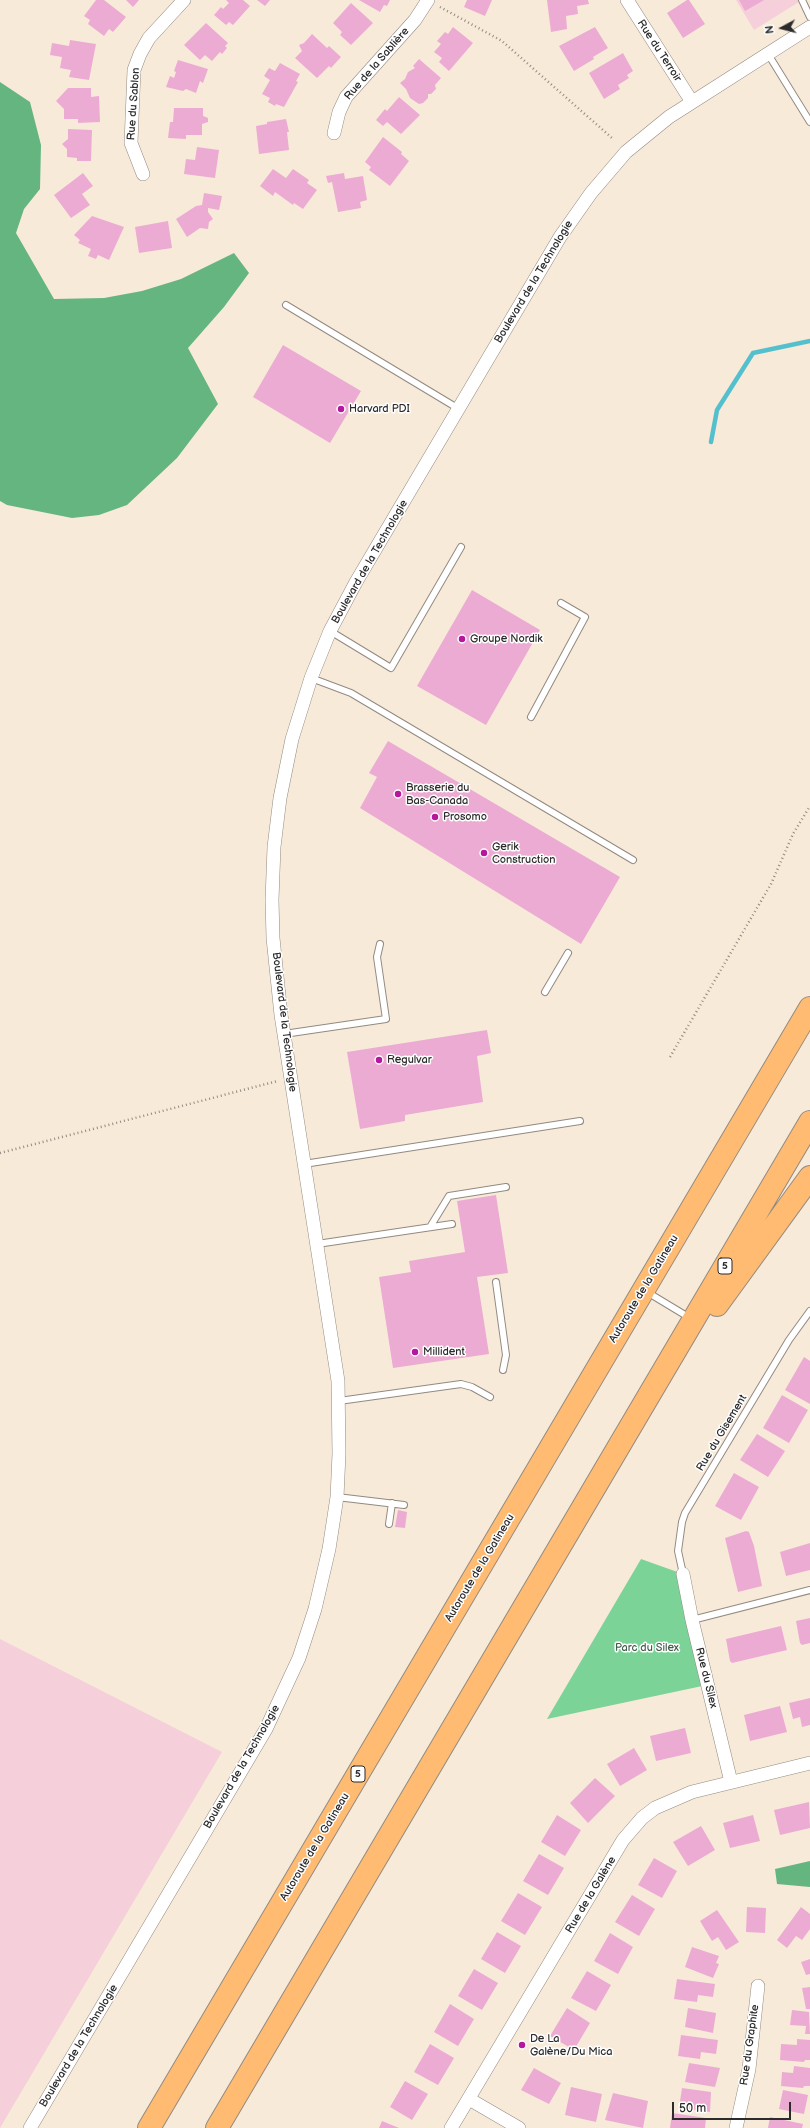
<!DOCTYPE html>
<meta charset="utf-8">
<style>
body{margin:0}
#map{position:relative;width:810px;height:2128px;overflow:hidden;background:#f8ead9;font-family:"Balsamiq Sans",sans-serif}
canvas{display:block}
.north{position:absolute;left:762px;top:8px;width:40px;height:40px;-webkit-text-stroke:3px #fff;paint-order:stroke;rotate:263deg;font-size:11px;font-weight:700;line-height:16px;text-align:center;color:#2b2b2b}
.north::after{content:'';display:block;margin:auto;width:14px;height:18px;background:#2b2b2b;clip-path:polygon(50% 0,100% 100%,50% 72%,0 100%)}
.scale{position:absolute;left:672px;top:2102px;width:119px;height:18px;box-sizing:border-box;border:2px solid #2b2b2b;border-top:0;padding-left:5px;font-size:12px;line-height:14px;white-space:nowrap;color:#2b2b2b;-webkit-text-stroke:3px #fff;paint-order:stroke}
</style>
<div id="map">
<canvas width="810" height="2128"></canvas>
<div class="north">N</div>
<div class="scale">50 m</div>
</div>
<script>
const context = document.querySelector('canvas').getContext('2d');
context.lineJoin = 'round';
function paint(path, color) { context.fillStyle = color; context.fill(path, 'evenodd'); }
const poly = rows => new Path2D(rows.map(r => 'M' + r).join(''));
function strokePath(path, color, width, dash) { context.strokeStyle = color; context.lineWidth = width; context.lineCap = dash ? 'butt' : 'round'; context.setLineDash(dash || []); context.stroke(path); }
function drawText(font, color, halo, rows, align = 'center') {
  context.font = font + ' "Balsamiq Sans",sans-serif'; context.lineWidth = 3; context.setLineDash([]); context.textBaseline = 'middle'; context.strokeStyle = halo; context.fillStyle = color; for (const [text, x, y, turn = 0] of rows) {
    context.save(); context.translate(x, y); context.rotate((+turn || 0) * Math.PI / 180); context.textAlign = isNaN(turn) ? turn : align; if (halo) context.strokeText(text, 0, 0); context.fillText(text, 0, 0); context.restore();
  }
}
const built = poly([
 [736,0,802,0,754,30],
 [0,1639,222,1752,0,2128]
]);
const green = poly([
 [641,1559,683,1574,707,1685,547,1719]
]);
const forest = poly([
 [0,82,30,102,41,145,40,189,24,209,16,233,54,299,104,298,142,291,181,279,234,253,249,273,224,307,188,348,218,404,177,458,127,505,99,515,72,518,7,505,0,501],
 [810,1861,810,1887,777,1884,775,1869]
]);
const stream = poly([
 [711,442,717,410,753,353,810,341]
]);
const building = poly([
 [96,0,104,0,126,17,113,32,109,29,104,36,88,24,90,20,84,16],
 [126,0,139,0,133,7],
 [226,0,243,0,250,6,233,25,229,22,226,25,214,15,221,7,223,9,229,3],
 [257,0,270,0,265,6],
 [359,0,390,0,387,6,384,5,380,12],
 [467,0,492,0,485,16,464,7],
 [547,0,588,0,589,4,577,6,578,14,566,16,567,29,551,32],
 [687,0,689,0,705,24,683,38,667,13],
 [739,0,764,0,745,11],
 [351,3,373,23,351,45,340,35,342,32,333,23],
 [206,23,228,43,225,46,227,48,222,54,220,52,212,61,205,55,200,60,184,45],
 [453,27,473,43,449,71,439,62,442,58,434,52,441,44,437,41,445,32,448,34],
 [595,27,608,48,593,57,594,59,574,71,559,46],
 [312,34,327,48,329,46,341,57,331,68,329,66,317,78,295,58,302,51,299,45,304,43],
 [70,40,96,44,89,80,69,77,71,70,60,68,62,57,50,55,52,43,69,46],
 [623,53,633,71,627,75,629,78,618,85,620,89,604,99,589,73],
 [419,59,441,78,435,85,436,89,431,94,428,94,428,98,423,103,419,104,410,98,406,89,400,83,405,79,408,72,415,68,413,66],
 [178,60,208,69,203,83,200,81,196,93,186,89,183,91,166,87,170,76,174,78,176,72,174,71],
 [280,63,300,74,296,81,298,82,284,107,276,104,275,106,268,102,270,98,262,94,270,80,264,76,269,68,275,71],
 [68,88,91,88,91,97,99,96,100,122,78,123,78,119,64,119,64,109,56,101],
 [399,97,420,115,401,134,387,122,383,126,376,120,385,109,387,111],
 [174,108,203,108,203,116,208,118,208,122,202,124,202,135,186,135,186,139,168,138,170,122,173,122],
 [286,119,289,132,287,132,289,150,259,154,256,126,267,124,267,122],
 [68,129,92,130,91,161,77,161,77,158,67,157,67,149,62,144,68,139],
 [383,137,402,152,401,154,409,161,390,186,369,170,371,167,365,162],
 [197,147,219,150,215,178,184,174,186,159,195,160],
 [273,169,286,178,293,169,309,180,307,183,317,190,303,209,294,203,293,205,275,192,273,196,260,186],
 [83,173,93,186,82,194,90,205,71,218,54,195],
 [344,173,345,179,363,176,367,200,360,202,361,208,338,212,332,182,328,183,326,176],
 [204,193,222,196,219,210,208,208,208,212,213,219,209,222,208,229,200,228,187,237,176,219,196,206,202,205],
 [92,216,124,227,109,260,98,255,96,259,88,256,91,249,78,243,80,240,74,235],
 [168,221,172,248,139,253,135,227],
 [283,345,361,391,330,443,253,397],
 [472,590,540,630,486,725,417,686],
 [388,741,620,877,581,944,360,808,377,777,369,773],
 [487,1030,491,1053,477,1056,483,1102,405,1115,405,1121,360,1129,347,1052],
 [496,1195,508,1273,477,1277,489,1354,393,1368,379,1277,411,1272,409,1261,465,1252,457,1201],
 [804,1357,810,1361,810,1404,785,1390],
 [782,1395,808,1410,789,1443,763,1428],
 [757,1434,785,1451,768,1477,740,1460],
 [734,1473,759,1487,741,1520,715,1506],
 [398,1510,407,1512,405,1528,395,1527],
 [746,1531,749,1532,754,1546,762,1586,738,1592,725,1538],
 [810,1543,810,1570,786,1576,780,1552],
 [810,1618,810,1643,802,1645,800,1643,796,1621],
 [781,1626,787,1650,732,1663,730,1661,726,1639],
 [810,1698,810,1725,802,1727,800,1717,793,1719,789,1703],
 [780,1706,787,1732,750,1741,744,1715],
 [685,1728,691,1753,656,1761,650,1736],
 [634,1748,647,1770,620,1786,607,1764],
 [595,1778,615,1796,588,1823,570,1803],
 [809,1802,810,1828,780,1835,774,1810],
 [557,1815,581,1830,565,1856,541,1842],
 [753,1815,760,1841,730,1848,723,1823],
 [701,1826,715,1850,688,1866,673,1842],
 [539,1854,564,1868,548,1895,523,1881],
 [654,1858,677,1871,662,1898,638,1885],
 [518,1893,542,1907,525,1935,501,1921],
 [632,1895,655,1909,639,1936,615,1922],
 [747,1907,766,1908,765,1933,746,1932],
 [801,1907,810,1914,810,1929,802,1940,796,1936,787,1948,777,1940],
 [717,1910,739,1942,726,1950,718,1937,712,1941,700,1921],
 [497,1932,521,1946,505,1973,481,1959],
 [610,1933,633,1947,618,1974,594,1961],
 [692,1947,719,1956,716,1963,719,1964,713,1978,685,1967],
 [810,1959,810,1974,806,1975,801,1962],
 [474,1969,498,1983,482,2010,458,1996],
 [587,1971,611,1985,596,2011,571,1998],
 [677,1979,715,1984,713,1997,698,1995,697,2002,674,1999],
 [810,1987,810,2009,806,2009,802,1988],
 [450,2004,474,2019,458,2046,434,2032],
 [567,2008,590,2023,574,2050,550,2036],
 [688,2008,716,2013,713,2033,685,2027],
 [792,2010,809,2012,810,2034,805,2034,806,2026,790,2025],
 [681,2035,718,2040,716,2054,701,2052,700,2059,678,2056],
 [797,2039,810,2040,810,2060,805,2060,804,2062,780,2060,781,2044,797,2045],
 [430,2044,454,2058,438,2085,414,2072],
 [689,2063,720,2068,715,2087,685,2082],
 [794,2066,810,2068,810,2086,804,2086,803,2088,781,2086,782,2072,793,2073],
 [534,2068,561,2083,549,2104,521,2090],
 [405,2081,428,2094,412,2120,390,2107],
 [571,2087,602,2094,596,2122,565,2115],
 [682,2088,711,2092,710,2112,679,2108],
 [783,2090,808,2095,804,2114,779,2109],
 [613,2093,648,2101,643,2128,605,2120],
 [672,2113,706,2118,705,2128,670,2128],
 [770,2117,803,2124,802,2128,768,2128],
 [382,2121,399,2128,379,2128]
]);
const path = poly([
 [440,7,502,41,612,138],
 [670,1057,771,884,793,834,810,806],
 [0,1153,278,1081]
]);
const service = poly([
 [802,0,810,17],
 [768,54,810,122],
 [286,305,459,409],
 [330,631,391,668,461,547],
 [311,678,351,693,633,860],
 [531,717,585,617,561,603],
 [545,992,568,953],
 [284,1034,386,1019,377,957,380,944],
 [304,1164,580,1121],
 [430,1227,449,1196,506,1187],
 [317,1244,452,1224],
 [496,1282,506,1355,503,1370],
 [647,1292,690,1318],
 [339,1401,461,1384,472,1387,490,1397],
 [337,1497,404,1505],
 [389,1524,392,1503],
 [683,1574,678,1551,682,1522,685,1513,789,1340,810,1311],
 [692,1620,810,1590]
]);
const minor = poly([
 [627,0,692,102],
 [334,133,339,112,346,97,415,20,428,0],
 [143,174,131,143,134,70,140,54,149,38,184,0],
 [683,1574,692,1620,731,1782],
 [469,2099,519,2128],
 [30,2128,266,1729,299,1658,315,1609,329,1549,337,1497,339,1454,338,1381,281,1015,273,938,272,900,274,847,280,798,292,739,311,678,330,631,356,582,560,237,591,193,626,152,669,117,810,27],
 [451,2128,623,1840,642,1818,655,1808,692,1792,810,1763],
 [736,2128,749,2069,758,1986]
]);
const motorway = poly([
 [717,1305,810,1177],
 [149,2128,810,1008],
 [217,2128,810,1122]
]);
const markers = [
 [341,409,4,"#b5179e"],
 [462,639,4,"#b5179e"],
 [398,794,4,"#b5179e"],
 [435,817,4,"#b5179e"],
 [484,853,4,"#b5179e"],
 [379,1060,4,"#b5179e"],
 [415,1352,4,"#b5179e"],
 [522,2045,4,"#b5179e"]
];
const shields = [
 [725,1266,14],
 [358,1774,14]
];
const shieldNames = [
 ["5",725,1266],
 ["5",358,1774]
];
const streetNames = [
 ["Rue du Terroir",659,51,57],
 ["Rue de la Sablière",377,64,-49],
 ["Rue du Sablon",134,104,-86],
 ["Boulevard de la Technologie",534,282,-59],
 ["Boulevard de la Technologie",370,562,-60],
 ["Boulevard de la Technologie",284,1022,83],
 ["Autoroute de la Gatineau",644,1289,-59],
 ["Rue du Gisement",722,1433,-59],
 ["Autoroute de la Gatineau",480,1568,-59],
 ["Rue du Silex",706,1678,76],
 ["Boulevard de la Technologie",242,1767,-60],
 ["Autoroute de la Gatineau",315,1847,-59],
 ["Rue de la Galène",591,1895,-59],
 ["Rue du Graphite",750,2045,-82],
 ["Boulevard de la Technologie",79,2046,-59]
];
const poiNames = [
 ["Harvard PDI",349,409],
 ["Groupe Nordik",470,639],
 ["Brasserie du",406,788],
 ["Bas-Canada",406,801],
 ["Prosomo",443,817],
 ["Gerik",492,847],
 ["Construction",492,860],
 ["Regulvar",387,1060],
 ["Millident",423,1352],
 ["De La",530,2039],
 ["Galène/Du Mica",530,2052]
];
const parkNames = [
 ["Parc du Silex",647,1648]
];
paint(built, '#f5cfda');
paint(green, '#7cd398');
paint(forest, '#65b580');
strokePath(stream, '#54c0ce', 4.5);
paint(building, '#ecabd3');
strokePath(service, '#928a82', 8);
strokePath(minor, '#928a82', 14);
strokePath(motorway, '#928a82', 24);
strokePath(path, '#928a82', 2.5, [1, 3]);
strokePath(service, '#fff', 6);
strokePath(minor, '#fff', 13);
strokePath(motorway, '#ffbb71', 22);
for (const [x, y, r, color] of markers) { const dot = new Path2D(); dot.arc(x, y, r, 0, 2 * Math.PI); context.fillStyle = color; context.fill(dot); strokePath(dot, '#fff', 1.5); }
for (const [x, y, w] of shields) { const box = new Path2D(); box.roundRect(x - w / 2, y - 8, w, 16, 3); context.fillStyle = '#fff'; context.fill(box); strokePath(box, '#2b2b2b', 1); }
drawText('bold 10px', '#2b2b2b', null, shieldNames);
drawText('11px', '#2b2b2b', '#fff', streetNames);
drawText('11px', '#2b2b2b', '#fff', poiNames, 'left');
drawText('11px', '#435d4c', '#fff', parkNames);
</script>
